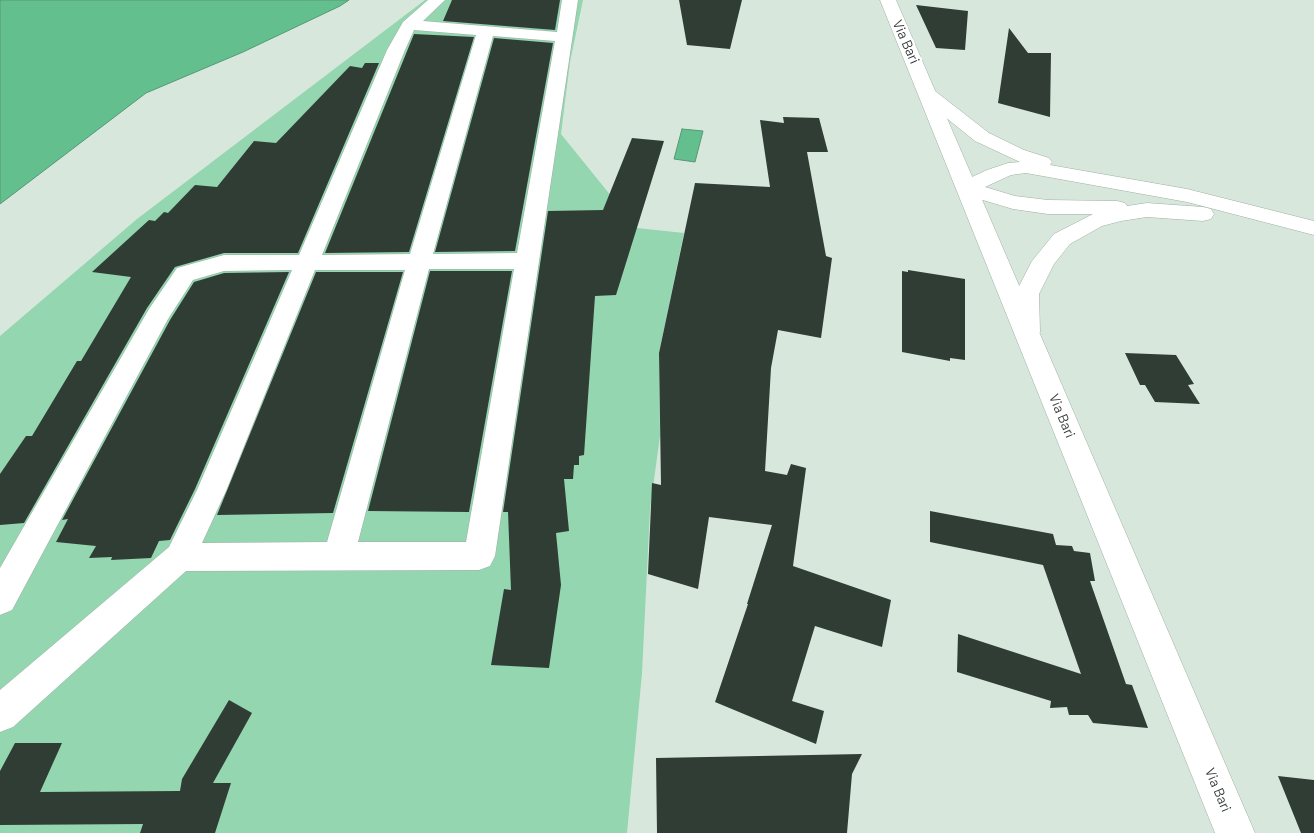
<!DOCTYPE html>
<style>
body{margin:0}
canvas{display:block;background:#d7e7dc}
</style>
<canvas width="1314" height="833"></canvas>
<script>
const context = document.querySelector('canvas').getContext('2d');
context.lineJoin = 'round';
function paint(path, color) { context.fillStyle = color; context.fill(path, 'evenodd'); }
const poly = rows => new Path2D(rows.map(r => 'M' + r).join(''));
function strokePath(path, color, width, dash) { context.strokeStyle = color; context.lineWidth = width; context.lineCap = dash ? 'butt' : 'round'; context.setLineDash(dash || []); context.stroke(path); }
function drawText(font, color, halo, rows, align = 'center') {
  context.font = font + ' Barlow,sans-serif'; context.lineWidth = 5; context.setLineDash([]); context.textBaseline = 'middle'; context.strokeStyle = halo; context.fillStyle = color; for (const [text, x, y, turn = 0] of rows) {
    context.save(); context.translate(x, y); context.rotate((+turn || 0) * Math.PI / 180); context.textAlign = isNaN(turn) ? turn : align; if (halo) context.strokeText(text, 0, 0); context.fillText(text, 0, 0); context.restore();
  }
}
const green = poly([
 [425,0,583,0,570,62,561,134,637,228,684,233,659,353,660,436,650,509,642,673,627,833,0,833,0,336,137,219]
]);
const water = poly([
 [0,0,349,0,340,6,243,52,146,93,0,204,0,0],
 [682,129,703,131,695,162,674,159,682,129]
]);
const building = poly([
 [452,0,560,0,555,30,443,21],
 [679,0,742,0,730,49,687,45],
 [916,5,968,11,965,50,936,48],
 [1009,28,1028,53,1051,53,1050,117,998,103],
 [414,34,474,37,409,252,325,253],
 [494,38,553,43,515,251,435,252],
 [365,63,379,63,298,253,224,253,175,267,147,308,24,523,0,525,0,474,26,436,32,436,77,361,81,361,131,277,92,272,149,220,155,221,164,212,168,213,195,185,217,187,254,141,276,143,350,66,362,68],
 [783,117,819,118,828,152,807,152,826,256,832,258,821,338,778,330,771,368,765,471,787,475,791,464,806,468,793,566,891,600,882,647,815,626,792,701,824,711,816,744,715,702,748,604,747,604,772,525,709,517,698,589,648,574,652,483,661,485,659,353,695,183,770,187,760,120,784,123],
 [632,138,664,141,616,295,595,296,584,455,579,456,579,465,574,465,573,479,564,479,569,531,556,533,561,585,549,668,491,665,504,589,511,590,508,512,503,512,548,211,603,210],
 [908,270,965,279,965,360,950,358,950,361,902,352,902,271,908,272],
 [430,271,512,271,469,512,368,511],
 [289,272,195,489,170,540,159,541,151,558,111,560,112,557,89,558,96,546,56,542,68,519,62,520,170,320,194,282,224,273],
 [316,272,403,272,333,513,217,515],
 [1125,353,1176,355,1194,384,1188,385,1200,404,1155,402,1145,385,1140,385],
 [930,511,1053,534,1056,545,1072,546,1074,551,1090,553,1095,581,1090,581,1126,684,1132,685,1148,728,1093,723,1088,715,1069,715,1067,707,1050,708,1051,701,957,672,958,634,1081,674,1043,565,930,542],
 [229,700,252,713,213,783,231,783,215,833,140,833,143,824,0,825,0,771,15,743,62,743,40,792,180,791,182,779],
 [862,754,852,774,847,833,657,833,656,758],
 [1278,776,1314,780,1314,833,1301,833]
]);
const minor = poly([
 [428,0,445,0,423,21,557,32,562,0,578,0,495,556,490,566,479,570,186,571,13,727,0,732,0,690,169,547,197,490,292,270,224,271,193,280,168,319,12,610,0,615,0,568,149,309,177,268,224,255,299,255,387,50,403,22,428,0],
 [414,30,476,35,410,254,322,255,405,50,414,30],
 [493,36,555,41,517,253,433,254,493,36],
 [429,269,514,269,466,542,358,542,429,269],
 [315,270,405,270,327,542,202,543,226,491,315,270],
 [929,90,935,91,989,133,1024,150,1049,158,1052,162,1050,165,1187,189,1314,221,1314,235,1187,202,1026,173,1011,175,985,187,1015,196,1048,200,1117,201,1125,203,1127,206,1147,203,1203,207,1211,209,1214,214,1211,219,1203,221,1147,217,1121,221,1102,226,1070,244,1054,264,1039,294,1040,332,1036,338,1027,341,1018,338,1014,332,1015,294,1032,261,1054,234,1093,214,1048,214,1013,209,959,193,956,188,959,183,987,170,1008,163,1020,162,975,141,923,99,920,95,923,91,929,90]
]);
const major = poly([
 [880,0,896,0,1255,833,1215,833,880,0]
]);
const streetNames = [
 ["Via Bari",906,42,66],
 ["Via Bari",1062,416,67],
 ["Via Bari",1218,790,67]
];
paint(green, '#94d6b0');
paint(water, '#63bf8e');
strokePath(water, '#569874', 1);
paint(building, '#303d35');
strokePath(minor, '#a0afa5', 1);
strokePath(major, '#a0afa5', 1);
paint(minor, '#fff');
paint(major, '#fff');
drawText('14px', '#363c38', '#fff', streetNames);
</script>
